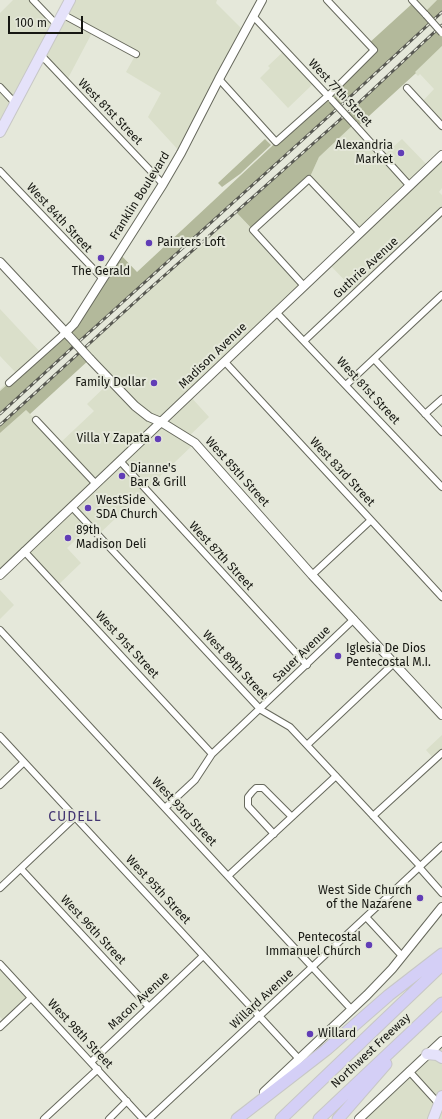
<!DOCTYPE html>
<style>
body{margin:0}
#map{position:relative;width:442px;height:1119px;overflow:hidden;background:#e5e8da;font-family:"Fira Sans",sans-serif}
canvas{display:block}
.scale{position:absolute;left:8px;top:16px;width:75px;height:18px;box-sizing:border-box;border:2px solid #161712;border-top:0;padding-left:5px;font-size:12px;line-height:14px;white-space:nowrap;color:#161712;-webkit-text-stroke:3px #e5e8da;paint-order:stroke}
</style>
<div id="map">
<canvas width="442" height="1119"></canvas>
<div class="scale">100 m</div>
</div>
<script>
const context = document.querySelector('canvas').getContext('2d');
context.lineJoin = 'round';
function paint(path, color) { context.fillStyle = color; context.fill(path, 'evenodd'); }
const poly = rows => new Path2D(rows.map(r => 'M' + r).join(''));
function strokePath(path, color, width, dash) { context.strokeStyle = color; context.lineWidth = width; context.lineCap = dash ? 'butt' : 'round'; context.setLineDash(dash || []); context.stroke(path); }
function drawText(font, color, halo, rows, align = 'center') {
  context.font = font + ' "Fira Sans",sans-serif'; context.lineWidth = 4; context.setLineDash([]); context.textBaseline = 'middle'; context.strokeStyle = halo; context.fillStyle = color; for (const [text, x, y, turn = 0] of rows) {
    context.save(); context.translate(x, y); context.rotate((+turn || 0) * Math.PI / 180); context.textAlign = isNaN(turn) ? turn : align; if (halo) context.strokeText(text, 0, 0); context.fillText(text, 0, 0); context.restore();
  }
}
const built = poly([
 [13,0,33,0,57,25,70,0,217,0,216,3,245,32,181,153,148,117,161,93,126,72,136,54,93,31,66,82,41,56,0,132,0,13],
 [412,0,437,0,424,13],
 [442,46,442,126,421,103,434,89,420,74,418,76,414,72],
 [284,51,314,83,288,108,260,78,270,68,268,66],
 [354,124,383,156,402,139,429,167,442,155,442,188,439,192,442,195,442,211,356,292,328,263,360,233,309,179,319,157],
 [236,212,304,286,190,396,209,417,187,438,195,443,98,535,90,526,67,548,81,563,57,586,25,551,0,575,0,433,26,410,59,444,94,411,87,404,111,381,82,351,147,291],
 [0,309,42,354,0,391,0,389,17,374,0,356],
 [0,590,14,605,0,619],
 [442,735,442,753,435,760,426,750],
 [0,964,31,998,5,1022,0,1017],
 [442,1044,442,1119,364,1119]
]);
const green = poly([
 [437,0,442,0,442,12,339,107,73,347,0,414,0,391,66,332,119,253,137,272,374,51,368,44,414,2,424,13],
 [442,25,442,46,415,72,416,73,357,127,354,124,319,157,309,179,253,230,236,212,352,109,406,59,418,46],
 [265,139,271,145,240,174,222,187,218,183],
 [82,351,90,359,30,414,26,410,0,433,0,425]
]);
const minor = poly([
 [33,0,57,25],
 [412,0,426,15],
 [62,14,136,54],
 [254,17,329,97],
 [41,55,163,184],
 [219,79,276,142,331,93,374,50,327,0],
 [0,87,15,103],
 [407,88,442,126],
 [354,124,409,185],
 [0,171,103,279],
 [304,286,253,230,309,179,360,233],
 [276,312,442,487],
 [304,341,442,211],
 [374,359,442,432],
 [225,362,442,597],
 [9,383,66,332],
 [346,385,442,295],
 [425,414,442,399],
 [36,420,95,483],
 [120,461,307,665],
 [72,507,261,710,290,727,420,866],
 [24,551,212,754],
 [312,575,371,520],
 [0,630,352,1010],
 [0,736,299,1059],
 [307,745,394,663],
 [0,785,24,762],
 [165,808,195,780,212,754,354,619],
 [373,816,442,753],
 [274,834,248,806,248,797,252,792,256,788,263,788,292,817],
 [419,867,442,893],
 [21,869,149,1007],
 [228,876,336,776],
 [0,888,75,817],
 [366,917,402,956],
 [0,964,143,1119],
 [0,1027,31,998],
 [91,1062,203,956],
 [409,1071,439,1104],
 [44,1119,98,1069],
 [109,1119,127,1101],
 [149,1119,442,846]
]);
const tertiary = poly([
 [0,262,69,336],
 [66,332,74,324,163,184,181,153,219,79,262,0],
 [90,359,135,406,149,417,161,422,195,443,312,575,442,715],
 [0,575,442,155],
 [264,1092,367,995,392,969,442,907],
 [359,1119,442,1041]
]);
const primary = poly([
 [0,132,70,0],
 [427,1054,437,1055,442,1058],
 [433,1119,442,1096]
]);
const motorway = poly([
 [237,1119,326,1050,389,995,442,954],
 [281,1119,442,965],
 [319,1119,442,1003],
 [338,1119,386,1064]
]);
const rail = poly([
 [0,414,73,347,339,107,442,12],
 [0,425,147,291,352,109,442,25]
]);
const minorBridge = poly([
 [426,15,442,33],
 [332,100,354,124]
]);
const tertiaryBridge = poly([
 [70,337,90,359]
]);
const markers = [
 [401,153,4,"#613db6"],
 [149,243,4,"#613db6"],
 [101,258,4,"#613db6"],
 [154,383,4,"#613db6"],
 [158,439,4,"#613db6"],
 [122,476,4,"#613db6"],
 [88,508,4,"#613db6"],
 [68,538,4,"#613db6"],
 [338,656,4,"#613db6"],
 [420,898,4,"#613db6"],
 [369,945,4,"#613db6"],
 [310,1034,4,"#613db6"]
];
const streetNames = [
 ["West 77th Street",340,93,47],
 ["West 81st Street",110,112,46],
 ["Franklin Boulevard",140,196,-58],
 ["West 84th Street",59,218,47],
 ["Guthrie Avenue",366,268,-43],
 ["Madison Avenue",213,356,-44],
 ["West 81st Street",368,391,47],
 ["West 85th Street",237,472,48],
 ["West 83rd Street",342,472,47],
 ["West 87th Street",221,556,47],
 ["West 91st Street",127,645,47],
 ["Sauer Avenue",302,654,-44],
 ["West 89th Street",235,665,47],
 ["West 93rd Street",184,812,47],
 ["West 95th Street",158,890,47],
 ["West 96th Street",93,930,47],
 ["Willard Avenue",262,999,-43],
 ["Macon Avenue",139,1001,-43],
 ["West 98th Street",80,1034,47],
 ["Northwest Freeway",371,1051,-43]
];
const poiNames = [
 ["Alexandria",393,146,"right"],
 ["Market",393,160,"right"],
 ["Painters Loft",157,243],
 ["The Gerald",101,272,"center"],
 ["Family Dollar",146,383,"right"],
 ["Villa Y Zapata",150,439,"right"],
 ["Dianne's",130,469],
 ["Bar & Grill",130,483],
 ["WestSide",96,501],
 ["SDA Church",96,515],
 ["89th",76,531],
 ["Madison Deli",76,545],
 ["Iglesia De Dios",346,649],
 ["Pentecostal M.I.",346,663],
 ["West Side Church",412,891,"right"],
 ["of the Nazarene",412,905,"right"],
 ["Pentecostal",361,938,"right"],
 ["Immanuel Church",361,952,"right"],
 ["Willard",318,1034]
];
const quarterNames = [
 ["CUDELL",75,817]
];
paint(built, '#dadfca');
paint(green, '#b3b99b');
strokePath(minor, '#67695d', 8);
strokePath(tertiary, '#67695d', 10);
strokePath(primary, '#c7c7c6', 12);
strokePath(motorway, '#c7c7c6', 13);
strokePath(minor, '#fff', 6);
strokePath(tertiary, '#fff', 8);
strokePath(primary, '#e5e2fa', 10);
strokePath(motorway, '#d4cff6', 11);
strokePath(rail, '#585952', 3);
strokePath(rail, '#e5e8da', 1.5, [4.5]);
strokePath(minorBridge, '#67695d', 8, []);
strokePath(tertiaryBridge, '#67695d', 10, []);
strokePath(minorBridge, '#fff', 6);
strokePath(tertiaryBridge, '#fff', 8);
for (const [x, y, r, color] of markers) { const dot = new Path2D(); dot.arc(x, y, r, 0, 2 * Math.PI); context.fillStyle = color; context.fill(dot); strokePath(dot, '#e5e8da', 1.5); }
drawText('12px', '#161712', '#e5e8da', streetNames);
drawText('12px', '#161712', '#e5e8da', poiNames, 'left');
context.letterSpacing = '1px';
drawText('14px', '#433572', '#e5e8da', quarterNames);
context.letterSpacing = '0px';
</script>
